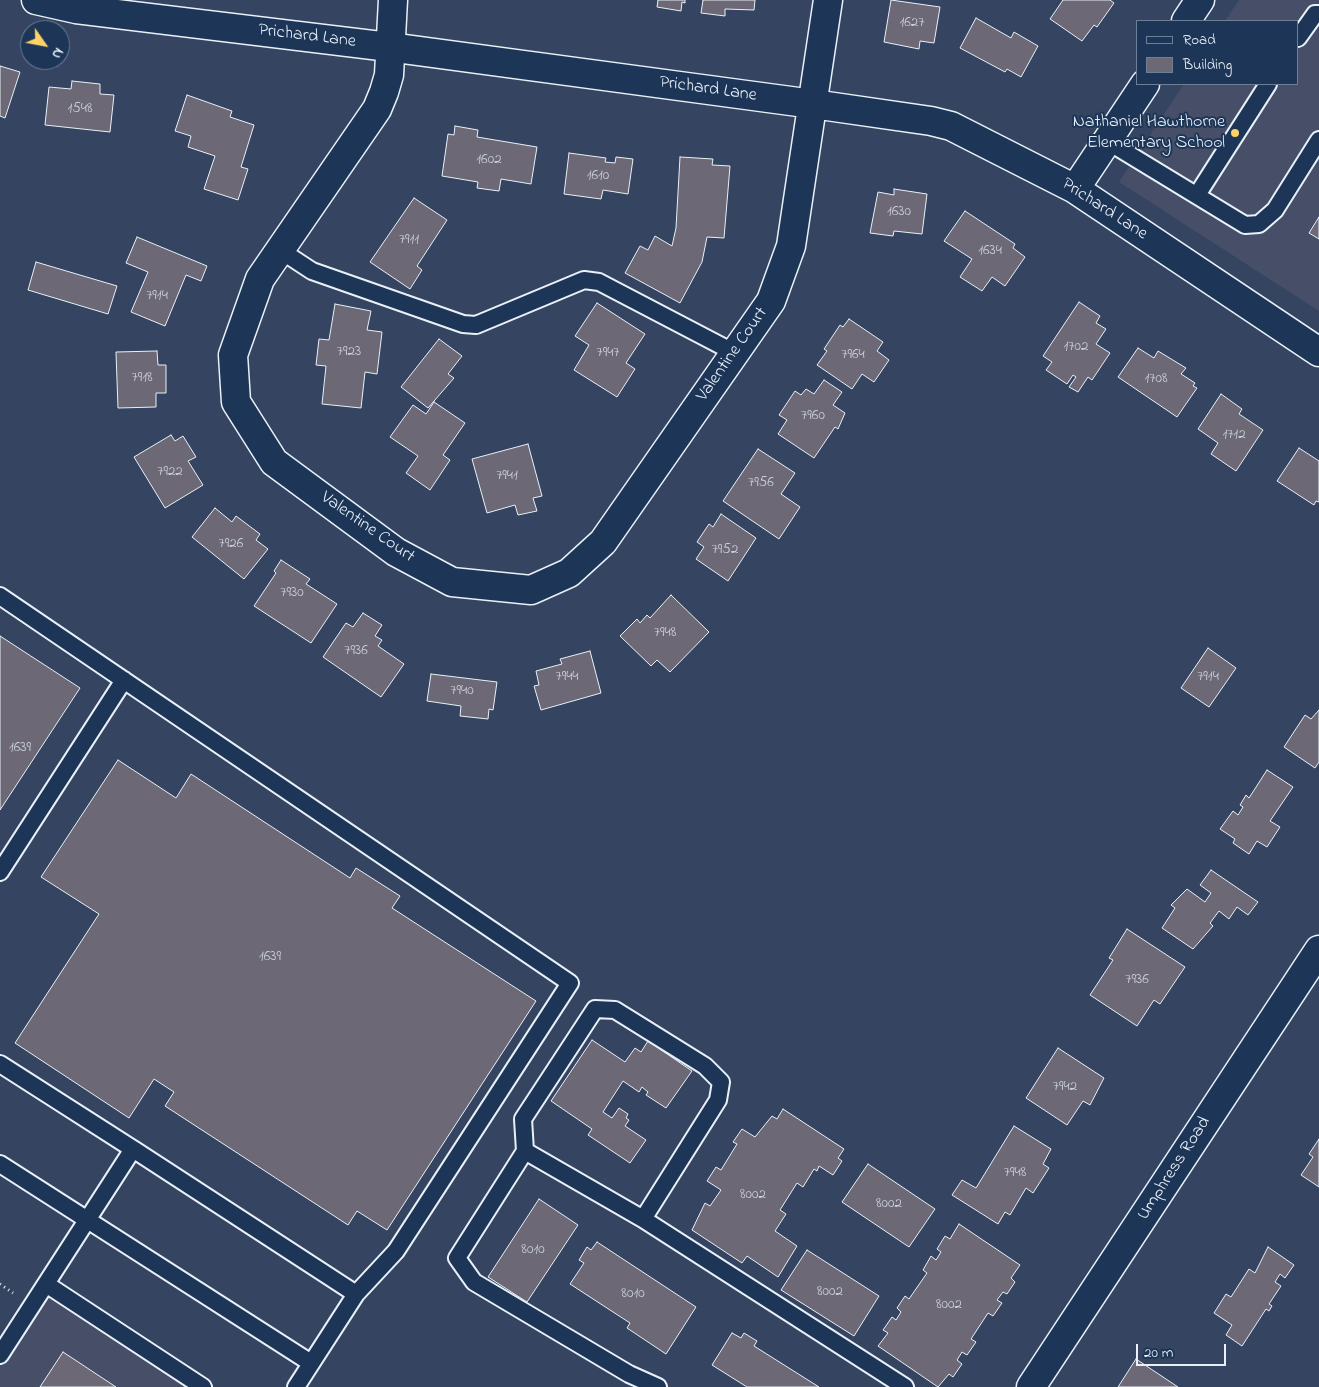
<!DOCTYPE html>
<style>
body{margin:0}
#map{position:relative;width:1319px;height:1387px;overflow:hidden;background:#354460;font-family:"Indie Flower",sans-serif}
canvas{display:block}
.legend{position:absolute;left:1136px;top:20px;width:162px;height:65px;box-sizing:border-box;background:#1d3557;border:1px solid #6e8097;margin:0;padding:6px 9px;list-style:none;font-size:15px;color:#e8f1f8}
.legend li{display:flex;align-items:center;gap:10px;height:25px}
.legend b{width:25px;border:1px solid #6e8097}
.north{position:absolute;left:20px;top:20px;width:50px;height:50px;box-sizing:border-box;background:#1d3557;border:1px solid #6e8097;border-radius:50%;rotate:123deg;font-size:14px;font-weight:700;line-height:20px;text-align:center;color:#e8f1f8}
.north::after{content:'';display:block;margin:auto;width:18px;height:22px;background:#ffd166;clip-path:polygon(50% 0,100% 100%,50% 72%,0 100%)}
.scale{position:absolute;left:1136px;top:1344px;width:90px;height:22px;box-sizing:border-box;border:2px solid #e8f1f8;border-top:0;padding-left:6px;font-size:15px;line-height:18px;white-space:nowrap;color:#e8f1f8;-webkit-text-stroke:4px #1d3557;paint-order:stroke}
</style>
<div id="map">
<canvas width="1319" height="1387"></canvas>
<ul class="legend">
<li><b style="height:6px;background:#1d3557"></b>Road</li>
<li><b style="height:14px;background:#6c6876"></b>Building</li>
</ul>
<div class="north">N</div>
<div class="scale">20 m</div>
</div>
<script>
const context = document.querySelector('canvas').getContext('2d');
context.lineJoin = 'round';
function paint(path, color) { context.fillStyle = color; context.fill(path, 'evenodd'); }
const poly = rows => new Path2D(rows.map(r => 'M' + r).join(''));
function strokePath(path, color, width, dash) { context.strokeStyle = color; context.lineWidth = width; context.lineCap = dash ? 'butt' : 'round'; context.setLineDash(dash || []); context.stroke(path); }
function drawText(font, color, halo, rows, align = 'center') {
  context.font = font + ' "Indie Flower",sans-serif'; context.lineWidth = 4; context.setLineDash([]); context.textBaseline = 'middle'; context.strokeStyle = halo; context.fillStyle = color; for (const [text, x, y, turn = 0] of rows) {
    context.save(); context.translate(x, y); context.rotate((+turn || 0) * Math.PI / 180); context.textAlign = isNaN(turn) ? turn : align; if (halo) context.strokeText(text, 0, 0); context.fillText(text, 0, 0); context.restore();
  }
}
const built = poly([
 [1239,0,1319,0,1319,311,1119,182,1184,84,1298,84,1298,21,1225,21],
 [37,1281,202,1387,0,1387,0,1337]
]);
const building = poly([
 [658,0,685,0,685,3,682,2,681,11,657,7,658,0],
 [703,0,755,0,754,10,725,9,725,16,701,13,703,0],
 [891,0,940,7,934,43,920,41,919,49,884,42,891,0],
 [1063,0,1110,0,1114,3,1097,27,1094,25,1082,41,1050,19,1063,0],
 [976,18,1011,38,1014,32,1038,46,1021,77,1007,69,1005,72,960,48,976,18],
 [0,66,20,72,5,118,0,116,0,66],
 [72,81,100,84,100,94,114,95,110,132,45,125,49,87,71,89,72,81],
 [187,95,232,111,230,117,254,125,241,167,248,169,238,200,204,189,215,156,188,147,191,136,175,131,187,95],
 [455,126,478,130,477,137,537,147,531,184,501,179,499,191,477,188,478,182,442,176,448,134,454,135,455,126],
 [569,153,606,158,605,162,615,163,616,157,633,159,628,194,603,190,601,199,564,194,569,153],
 [680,157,713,159,712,165,730,166,724,238,707,237,702,262,680,303,625,273,640,246,648,250,655,236,672,246,676,228,680,157],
 [894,189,927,194,922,234,894,231,893,236,870,233,878,192,894,195,894,189],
 [414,198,447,220,417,266,422,270,410,289,370,262,414,198],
 [965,211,1015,244,1013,248,1025,257,1005,286,992,277,982,291,960,277,972,259,944,241,965,211],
 [1319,217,1319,239,1309,233,1319,217],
 [137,237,207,266,201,281,186,275,165,326,131,312,148,272,126,263,137,237],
 [36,262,117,286,108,314,28,290,36,262],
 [1079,302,1100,316,1096,323,1106,329,1096,344,1110,353,1092,380,1088,377,1078,392,1069,387,1076,377,1073,375,1067,384,1046,370,1052,362,1043,356,1079,302],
 [597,303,645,334,626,363,635,369,617,397,574,370,589,345,575,336,597,303],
 [335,304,371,311,367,330,382,332,377,374,365,372,361,408,322,404,326,366,316,365,319,339,329,340,335,304],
 [849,319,883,342,877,351,889,360,874,382,862,374,852,389,817,365,827,351,824,349,840,325,843,327,849,319],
 [439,339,462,356,448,374,454,378,428,408,401,387,439,339],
 [1138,348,1154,358,1158,351,1186,368,1181,374,1195,383,1193,386,1197,388,1177,417,1118,377,1138,348],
 [157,351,158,365,166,365,166,393,156,393,156,407,118,408,116,352,157,351],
 [824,380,842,392,833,405,845,413,838,429,835,427,814,458,778,434,787,420,779,415,795,391,801,395,806,389,814,394,824,380],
 [1221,394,1242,409,1239,414,1263,430,1236,471,1211,454,1218,443,1198,429,1221,394],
 [434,402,465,423,443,455,450,460,430,490,406,473,418,456,390,437,413,405,426,414,434,402],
 [171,435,175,441,183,436,196,457,188,461,203,485,165,508,134,457,171,435],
 [528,444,542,496,533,498,537,511,518,515,515,505,487,513,472,459,528,444],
 [1299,448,1319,461,1319,502,1316,501,1314,505,1277,481,1299,448],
 [758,449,795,473,781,494,800,507,779,539,723,501,758,449],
 [215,508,232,522,236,516,260,534,256,540,268,549,244,579,192,537,215,508],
 [721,514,756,538,728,581,696,559,704,547,697,542,709,524,713,527,721,514],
 [281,560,310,579,306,584,337,604,311,643,254,606,276,573,274,571,281,560],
 [671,595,709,632,670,672,657,660,651,666,620,636,637,619,640,623,647,615,650,618,671,595],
 [363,613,382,625,375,636,382,640,378,646,404,664,381,697,323,657,346,623,353,627,363,613],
 [0,636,80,688,0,810,0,636],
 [1208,648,1236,668,1209,707,1181,688,1208,648],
 [590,651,601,693,541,710,534,686,539,685,536,671,562,664,560,659,590,651],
 [431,674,497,682,493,710,489,709,488,719,460,716,461,706,427,701,431,674],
 [1319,710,1319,762,1315,768,1284,747,1305,715,1311,719,1319,710],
 [118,760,176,798,191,774,350,878,356,868,400,896,392,908,536,1001,387,1230,357,1211,348,1225,165,1106,174,1092,154,1079,129,1118,15,1043,99,914,41,877,118,760],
 [1267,770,1293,787,1270,821,1280,827,1267,847,1257,841,1249,854,1233,843,1235,839,1220,829,1233,811,1238,815,1243,807,1240,805,1246,795,1249,798,1267,770],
 [1211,870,1258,902,1248,915,1237,907,1229,919,1219,911,1210,923,1213,926,1193,949,1162,928,1175,908,1171,905,1187,889,1205,902,1211,893,1200,885,1211,870],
 [1127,929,1185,967,1160,1004,1154,1000,1137,1026,1090,995,1113,960,1109,958,1127,929],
 [592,1040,625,1062,635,1048,641,1052,648,1041,692,1071,666,1108,646,1095,648,1092,642,1087,639,1092,623,1081,603,1112,612,1118,619,1108,628,1114,626,1118,629,1120,625,1126,646,1140,630,1163,588,1135,592,1129,551,1101,592,1040],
 [1058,1048,1104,1078,1090,1105,1083,1101,1067,1125,1026,1098,1058,1048],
 [783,1109,844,1149,838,1158,842,1161,833,1175,819,1166,817,1171,814,1169,803,1187,797,1183,780,1210,786,1214,775,1231,797,1246,778,1277,747,1256,742,1263,692,1230,705,1203,710,1206,721,1190,707,1181,716,1167,721,1170,737,1144,733,1142,742,1129,755,1137,772,1116,777,1119,783,1109],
 [1014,1126,1051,1149,1043,1164,1049,1168,1033,1193,1026,1188,1010,1215,1005,1212,998,1224,952,1195,962,1180,976,1188,1014,1126],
 [1319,1139,1319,1187,1301,1175,1313,1157,1309,1154,1319,1139],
 [868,1164,935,1209,909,1247,842,1202,868,1164],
 [539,1199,578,1225,527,1302,488,1277,539,1199],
 [959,1224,1020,1265,1011,1278,1015,1282,1007,1294,1003,1292,997,1300,1002,1303,993,1316,988,1313,971,1339,976,1342,967,1355,962,1352,957,1360,962,1364,953,1377,949,1374,938,1387,878,1346,888,1333,883,1330,892,1317,896,1320,901,1312,897,1308,905,1296,909,1299,927,1273,923,1270,931,1256,936,1260,941,1252,937,1249,945,1236,950,1239,959,1224],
 [597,1242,696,1307,666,1354,627,1328,630,1323,570,1284,584,1263,579,1260,587,1247,591,1250,597,1242],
 [1268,1247,1294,1265,1285,1278,1280,1274,1275,1282,1281,1286,1269,1304,1272,1306,1269,1311,1266,1309,1242,1346,1226,1335,1232,1325,1214,1313,1226,1294,1231,1297,1249,1269,1255,1273,1268,1247],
 [807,1250,879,1296,854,1336,781,1290,807,1250],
 [732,1333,741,1338,744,1333,757,1341,754,1346,819,1387,747,1387,712,1365,732,1333],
 [63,1352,116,1387,40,1387,63,1352],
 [1136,1359,1178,1387,1118,1387,1136,1359]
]);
const path = poly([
 [0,1284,13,1293]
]);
const lane = poly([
 [1298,38,1315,14,1319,14],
 [1107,141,1245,225,1259,224,1275,210,1319,140],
 [1197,195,1268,84],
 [280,250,312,271,463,324,476,325,584,280,599,282,735,353],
 [0,596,570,983,396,1251,356,1294],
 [0,872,124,680],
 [0,1064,133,1149],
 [525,1151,523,1119,595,1009,615,1010,705,1066,721,1082,718,1100,643,1219],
 [0,1164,311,1363],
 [46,1284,203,1387],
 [0,1355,133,1149,356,1294,296,1387],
 [658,1387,629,1374,474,1282,457,1258,525,1151,643,1219,905,1387]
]);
const street = poly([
 [36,0,76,9,389,47,813,104,931,121,951,126,1075,189,1319,352],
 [393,0,389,75,384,92,377,109,260,279,233,355,236,402,274,462,396,552,452,582,531,590,569,573,603,542,771,301,791,246,828,0],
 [1186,21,1200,0],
 [1075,189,1145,84]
]);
const secondary = poly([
 [1031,1387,1319,950]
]);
const markers = [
 [1235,133,5,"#ffd166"]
];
const numberNames = [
 ["1627",912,24],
 ["1548",80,110],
 ["1602",489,161],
 ["1610",598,177],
 ["1630",899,213],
 ["7911",409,241],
 ["1634",990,252],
 ["7914",157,297],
 ["1702",1076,348],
 ["7923",349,353],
 ["7947",608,354],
 ["7964",853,356],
 ["7918",142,379],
 ["1708",1156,380],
 ["7960",813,417],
 ["1712",1234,436],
 ["7922",170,473],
 ["7941",507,477],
 ["7956",761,484],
 ["7926",231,545],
 ["7952",725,551],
 ["7930",292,594],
 ["7948",665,634],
 ["7936",356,652],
 ["7944",567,678],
 ["7914",1208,678],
 ["7940",462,692],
 ["1639",20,749],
 ["1639",270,958],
 ["7936",1137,981],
 ["7942",1065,1088],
 ["7948",1015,1174],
 ["8002",753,1196],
 ["8002",889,1205],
 ["8010",533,1251],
 ["8002",830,1293],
 ["8010",633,1295],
 ["8002",949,1306]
];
const streetNames = [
 ["Prichard Lane",307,37,7],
 ["Prichard Lane",708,90,8],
 ["Prichard Lane",1104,210,33],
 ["Valentine Court",733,355,-55],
 ["Valentine Court",367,528,35],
 ["Umphress Road",1175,1169,-57]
];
const poiNames = [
 ["Nathaniel Hawthorne",1225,123],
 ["Elementary School",1225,144]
];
paint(built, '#464f67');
paint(building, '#6c6876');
strokePath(building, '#e8f1f8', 1);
strokePath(lane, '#e8f1f8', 20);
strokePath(street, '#e8f1f8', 31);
strokePath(secondary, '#e8f1f8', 31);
strokePath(path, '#e8f1f8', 3, [1, 4]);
strokePath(lane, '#1d3557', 16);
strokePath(street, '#1d3557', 28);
strokePath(secondary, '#1d3557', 28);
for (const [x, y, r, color] of markers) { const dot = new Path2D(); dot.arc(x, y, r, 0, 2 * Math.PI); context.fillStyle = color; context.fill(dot); strokePath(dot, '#1d3557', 2); }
drawText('15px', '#c9cfd8', null, numberNames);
drawText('18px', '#e8f1f8', '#1d3557', streetNames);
drawText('18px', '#e8f1f8', '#1d3557', poiNames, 'right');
</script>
